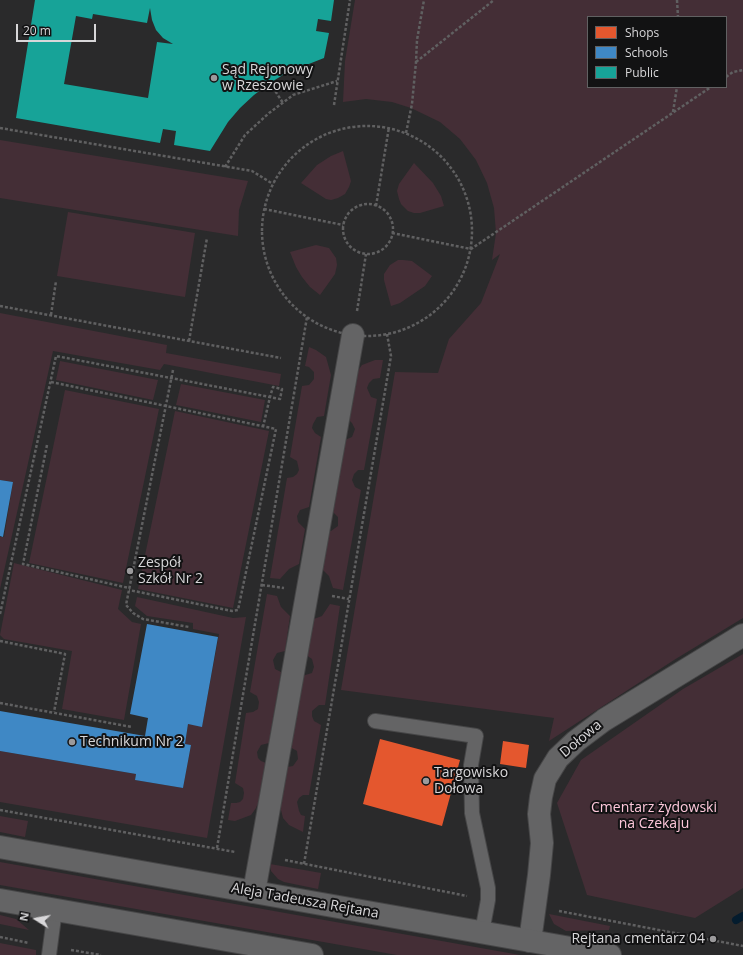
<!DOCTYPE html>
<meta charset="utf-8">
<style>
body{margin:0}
#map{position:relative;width:743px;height:955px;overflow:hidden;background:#2a2a2b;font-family:"Open Sans",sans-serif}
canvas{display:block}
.legend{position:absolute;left:587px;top:16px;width:140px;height:72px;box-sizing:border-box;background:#121213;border:1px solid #616162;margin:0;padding:5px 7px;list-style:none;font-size:12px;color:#d8d7d9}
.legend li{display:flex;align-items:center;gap:8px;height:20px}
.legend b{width:20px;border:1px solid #616162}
.north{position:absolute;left:16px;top:899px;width:40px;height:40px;-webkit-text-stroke:3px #121213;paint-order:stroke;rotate:281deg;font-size:11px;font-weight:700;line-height:16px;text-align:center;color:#d8d7d9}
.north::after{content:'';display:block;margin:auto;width:14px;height:18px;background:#d8d7d9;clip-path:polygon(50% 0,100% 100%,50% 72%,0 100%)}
.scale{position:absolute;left:16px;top:24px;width:80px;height:18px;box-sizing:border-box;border:2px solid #d8d7d9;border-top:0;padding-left:5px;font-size:12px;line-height:14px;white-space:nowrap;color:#d8d7d9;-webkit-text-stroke:3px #121213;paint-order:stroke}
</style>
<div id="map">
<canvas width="743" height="955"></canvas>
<ul class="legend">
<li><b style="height:11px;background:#e4572e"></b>Shops</li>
<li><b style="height:11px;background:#3f88c5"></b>Schools</li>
<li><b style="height:11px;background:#17a398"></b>Public</li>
</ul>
<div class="north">N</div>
<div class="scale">20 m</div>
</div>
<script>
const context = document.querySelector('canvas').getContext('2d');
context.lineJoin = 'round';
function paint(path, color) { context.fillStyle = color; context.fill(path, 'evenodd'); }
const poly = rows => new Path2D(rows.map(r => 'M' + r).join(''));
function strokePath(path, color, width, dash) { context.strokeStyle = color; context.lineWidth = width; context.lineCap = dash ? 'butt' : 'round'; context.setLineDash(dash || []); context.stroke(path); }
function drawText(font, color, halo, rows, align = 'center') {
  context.font = font + ' "Open Sans",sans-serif'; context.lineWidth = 4; context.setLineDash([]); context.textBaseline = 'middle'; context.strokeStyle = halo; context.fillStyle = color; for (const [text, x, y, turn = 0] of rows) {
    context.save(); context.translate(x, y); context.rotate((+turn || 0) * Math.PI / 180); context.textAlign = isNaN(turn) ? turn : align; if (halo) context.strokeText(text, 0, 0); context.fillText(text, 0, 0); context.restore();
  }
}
const green = poly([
 [355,0,743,0,743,618,674,660,549,741,554,718,341,690,395,372,438,373,449,339,481,303,500,254,492,260,496,233,494,208,487,183,476,160,460,139,440,122,411,108,392,102,366,99,343,102,345,61],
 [588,17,726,17,726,87,588,87],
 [0,140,248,181,239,210,238,236,0,198],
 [343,151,351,181,349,187,345,194,338,198,331,200,326,199,301,183,317,165,331,156],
 [414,163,433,183,441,196,444,206,420,213,414,213,408,211,401,204,399,199,397,191,399,184],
 [68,212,195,233,185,297,57,276],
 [316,245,329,248,336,258,337,265,335,274,320,295,310,287,302,277,296,267,290,252],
 [398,260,403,260,412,261,432,276,425,286,400,303,391,306,384,280,384,274,390,265],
 [0,313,167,345,166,353,281,374,279,386,164,364,160,370,53,351,0,589,0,537,4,537,13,482,0,480],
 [309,347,316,350,326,357,331,375,324,416,317,417,313,424,312,428,315,433,321,437,309,507,300,510,297,516,298,522,305,529,299,564,289,569,280,579,270,578,287,478,293,477,297,474,299,470,297,461,290,457,302,386,309,385,314,379,314,372,309,367,305,366],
 [375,360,383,360,380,378,373,379,369,383,367,388,371,397,377,399,364,470,358,470,354,474,352,480,355,487,361,490,343,590,333,588,329,576,321,568,326,532,331,531,338,526,338,517,333,512,345,440,352,437,355,429,352,423,349,420,346,419,357,372,362,365],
 [60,361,158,380,153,400,56,380],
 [181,384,265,400,261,422,176,405],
 [65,390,159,409,123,583,29,563],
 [175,411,269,431,233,608,138,589],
 [14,563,122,590,118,609,132,622,141,624,124,720,62,709,72,651,4,639,0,635],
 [267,594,277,596,281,607,290,616,285,651,277,653,273,660,275,669,281,672,269,743,261,745,257,752,258,758,261,761,266,763,259,801,256,808,251,815,235,821,228,820,231,803,236,803,240,802,243,799,244,793,243,788,235,783,246,713,253,712,258,709,259,702,257,696,250,692],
 [137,597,233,618,246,617,207,838,0,802,0,751,136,774,135,780,183,788,191,745,185,744,188,724,202,726,219,634,193,629,193,623,147,616,135,606],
 [330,604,340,606,325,705,319,705,312,711,312,716,314,721,321,725,309,795,303,795,299,798,297,802,299,811,301,815,305,816,303,832,289,825,283,818,280,806,287,767,293,766,298,759,297,751,290,747,302,676,312,673,314,667,312,659,306,655,311,620,322,616],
 [743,654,743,888,695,918,587,895,557,803,581,760,683,689],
 [0,816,28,821,25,837,0,832],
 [0,862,520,955,397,955,0,885],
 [270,864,321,873,318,889,284,882,278,879,271,871],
 [549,914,610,926,609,930,566,931,554,924],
 [0,915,16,919,29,930,0,924],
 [0,943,36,950,36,955,0,955]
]);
const shops = poly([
 [380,739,460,760,442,826,363,804],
 [503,741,529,745,526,768,500,764]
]);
const schools = poly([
 [0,480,13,482,3,537,0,536],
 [147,624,218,637,202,727,188,724,185,744,191,745,183,788,135,780,136,774,0,751,0,711,145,736,148,718,130,714]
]);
const public = poly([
 [35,0,334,0,331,21,318,19,316,31,329,33,324,58,286,73,270,83,254,95,240,108,228,122,210,151,174,145,176,131,163,129,160,143,16,118],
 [150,8,152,20,156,30,163,38,173,44,157,42,148,98,64,84,76,16,92,19,93,14,147,23]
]);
const stream = poly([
 [736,920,743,916]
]);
const path = poly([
 [677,0,678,17],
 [416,62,494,0],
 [726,77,733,72,743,70],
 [270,83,283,103],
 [334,105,350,0],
 [673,112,677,87],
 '262 231a105 105 0 1 1 210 0a105 105 0 1 1-210 0Z',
 [0,128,252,171,273,184],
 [406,133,412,104,416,62,417,40,424,0],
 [225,167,245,135,269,113,293,95,337,81],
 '343 229a25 25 0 1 1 50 0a25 25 0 1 1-50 0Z',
 [376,206,389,127],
 [264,209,343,225],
 [392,233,471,249,711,87],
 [0,306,281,358],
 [357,311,366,254],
 [51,315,56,281],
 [189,341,207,238],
 [173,370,126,605,133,613,143,619,189,627],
 [51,382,276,429,238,610,232,611,129,590],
 [47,445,23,564,129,588],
 [262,585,284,588],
 [332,596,349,599],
 [0,614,56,356,171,378,280,399,282,389,273,387,270,397,263,427],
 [0,641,65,654,54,712],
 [0,703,132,727],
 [0,810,235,852],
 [217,848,307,317],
 [285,860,467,896],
 [304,864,391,356,387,334],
 [559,911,743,946],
 [0,937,29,943],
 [71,950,101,955]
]);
const lane = poly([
 [375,721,476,736,471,765,472,813,488,888,488,900,482,932],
 [49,955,55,910]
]);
const street = poly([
 [254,892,353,335],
 [530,941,539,875,542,843,539,814,541,797,545,779,558,758,576,741,604,720,743,635]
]);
const secondary = poly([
 [0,847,610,955],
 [0,900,312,955]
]);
const markers = [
 [214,78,4,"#9b9a9c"],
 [130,571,4,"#9b9a9c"],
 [72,742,4,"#9b9a9c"],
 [426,781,4,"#9b9a9c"],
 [713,939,4,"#9b9a9c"]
];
const poiNames = [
 ["Sąd Rejonowy",222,70],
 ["w Rzeszowie",222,86],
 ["Zespół",138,563],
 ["Szkół Nr 2",138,579],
 ["Technikum Nr 2",80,742],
 ["Targowisko",434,773],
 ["Dołowa",434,789],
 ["Rejtana cmentarz 04",705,939,"right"]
];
const streetNames = [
 ["Dołowa",581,739,-40],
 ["Aleja Tadeusza Rejtana",305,901,10]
];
const parkNames = [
 ["Cmentarz żydowski",654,808],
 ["na Czekaju",654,824]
];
paint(green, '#442e36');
paint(shops, '#e4572e');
paint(schools, '#3f88c5');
paint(public, '#17a398');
strokePath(stream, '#041c2e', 8);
strokePath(lane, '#464647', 16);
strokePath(street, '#464647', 24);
strokePath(secondary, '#464647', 24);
strokePath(path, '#606061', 2.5, [3, 2]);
strokePath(lane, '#646465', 14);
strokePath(street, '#646465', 22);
strokePath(secondary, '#646465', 22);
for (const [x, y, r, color] of markers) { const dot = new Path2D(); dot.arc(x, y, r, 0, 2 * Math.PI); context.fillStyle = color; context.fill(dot); strokePath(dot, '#121213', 1.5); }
drawText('14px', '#d8d7d9', '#121213', poiNames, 'left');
drawText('14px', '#d8d7d9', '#121213', streetNames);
drawText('14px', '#fdc7da', '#121213', parkNames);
</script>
